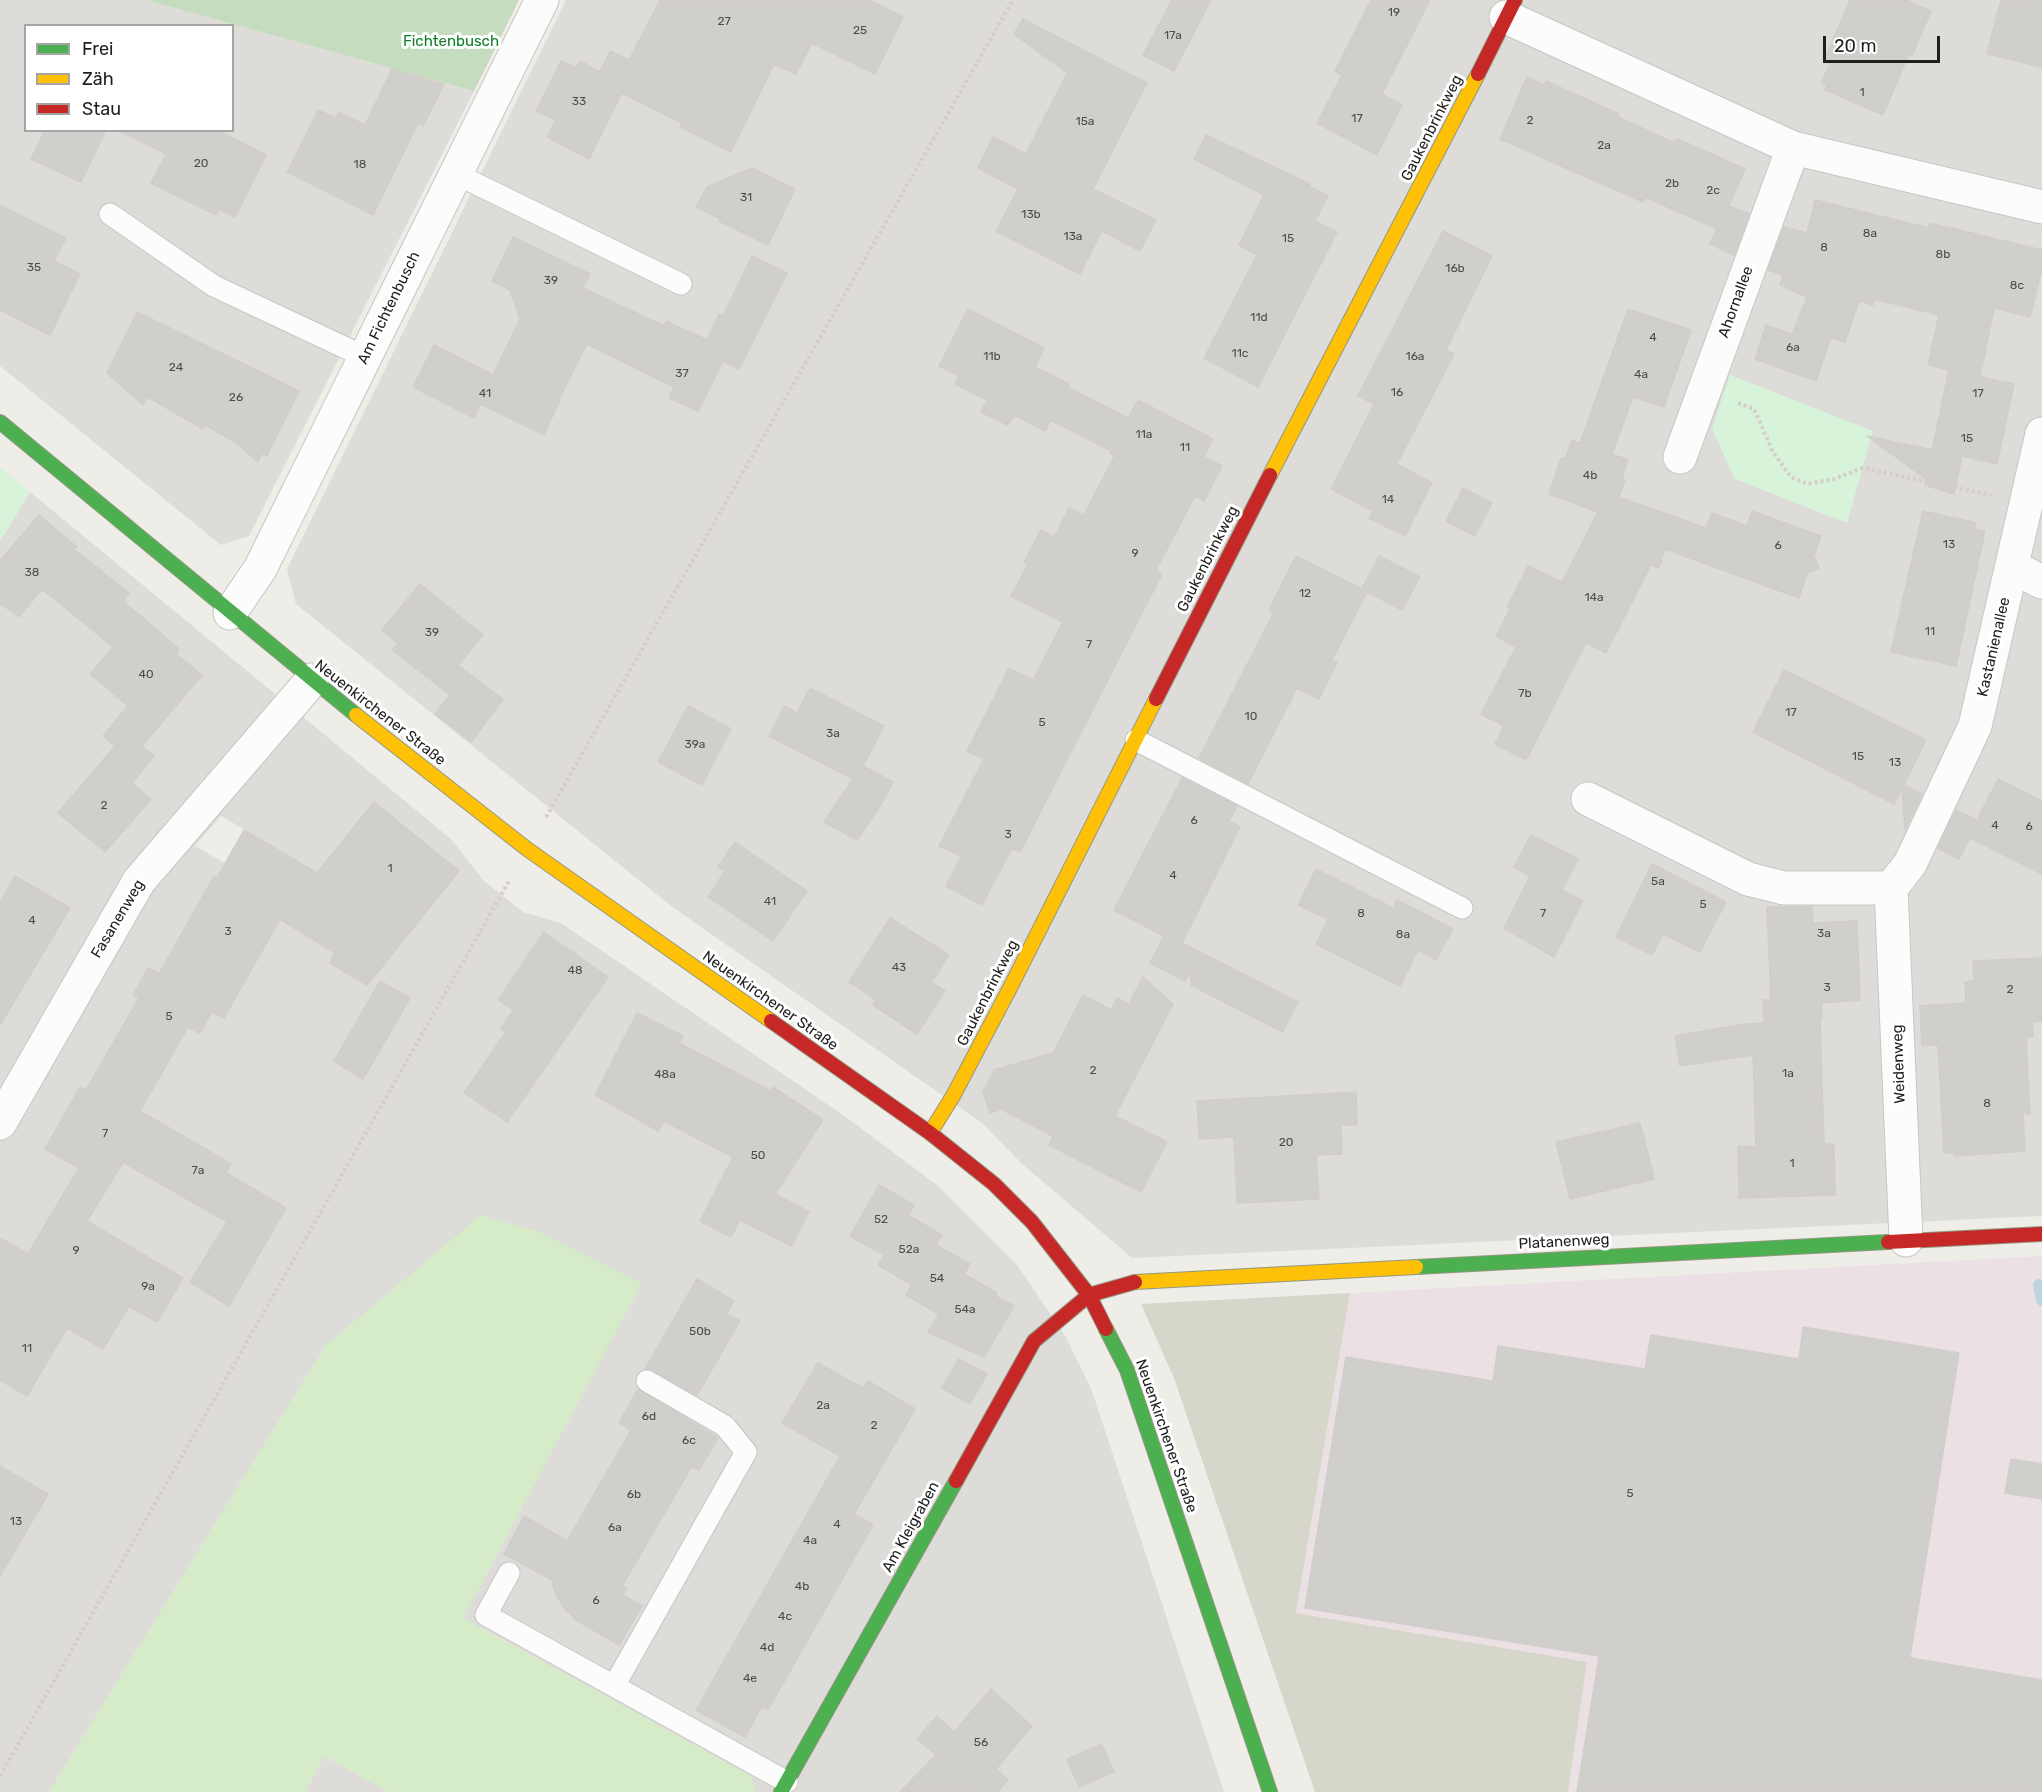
<!DOCTYPE html>
<meta charset="utf-8">
<style>
body{margin:0}
#map{position:relative;width:2042px;height:1792px;overflow:hidden;background:#eeede8;font-family:Rubik,sans-serif}
canvas{display:block}
.legend{position:absolute;left:24px;top:24px;width:210px;height:108px;box-sizing:border-box;background:#fff;border:2px solid #a5a5a5;margin:0;padding:8px 10px;list-style:none;font-size:18px;color:#1f1f1f}
.legend li{display:flex;align-items:center;gap:12px;height:30px}
.legend b{width:30px;border:2px solid #a5a5a5}
.scale{position:absolute;left:1823px;top:36px;width:117px;height:27px;box-sizing:border-box;border:3px solid #1f1f1f;border-top:0;padding-left:8px;font-size:18px;line-height:21px;white-space:nowrap;color:#1f1f1f;-webkit-text-stroke:4px #fff;paint-order:stroke}
</style>
<div id="map">
<canvas width="2042" height="1792"></canvas>
<ul class="legend">
<li><b style="height:8px;background:#4caf50"></b>Frei</li>
<li><b style="height:8px;background:#ffc107"></b>Zäh</li>
<li><b style="height:8px;background:#c62828"></b>Stau</li>
</ul>
<div class="scale">20 m</div>
</div>
<script>
const context = document.querySelector('canvas').getContext('2d');
context.lineJoin = 'round';
function paint(path, color) { context.fillStyle = color; context.fill(path, 'evenodd'); }
const poly = rows => new Path2D(rows.map(r => 'M' + r).join(''));
function strokePath(path, color, width, dash) { context.strokeStyle = color; context.lineWidth = width; context.lineCap = dash ? 'butt' : 'round'; context.setLineDash(dash || []); context.stroke(path); }
function drawText(font, color, halo, rows, align = 'center') {
  context.font = font + ' Rubik,sans-serif'; context.lineWidth = 6; context.setLineDash([]); context.textBaseline = 'middle'; context.strokeStyle = halo; context.fillStyle = color; for (const [text, x, y, turn = 0] of rows) {
    context.save(); context.translate(x, y); context.rotate((+turn || 0) * Math.PI / 180); context.textAlign = isNaN(turn) ? turn : align; if (halo) context.strokeText(text, 0, 0); context.fillText(text, 0, 0); context.restore();
  }
}
const residential = poly([
 [0,0,146,0,474,91,249,536,221,545,0,366],
 [26,26,232,26,232,130,26,130],
 [566,0,2042,0,2042,1216,1132,1258,1021,1163,982,1123,671,906,296,604,287,569],
 [30,492,451,839,484,881,523,912,561,923,846,1117,937,1185,1017,1265,1066,1337,1092,1391,1224,1792,755,1792,750,1776,463,1618,641,1283,326,1345,49,1792,0,1792,0,541],
 [221,816,288,855,269,888,195,846],
 [324,1756,389,1792,305,1792]
]);
const industrial = poly([
 [2042,1256,2042,1792,1568,1792,1587,1662,1296,1613,1350,1293]
]);
const construction = poly([
 [1350,1293,1296,1613,1587,1662,1568,1792,1315,1792,1174,1378,1141,1304]
]);
const grass = poly([
 [481,1215,542,1233,642,1283,463,1618,751,1776,755,1792,389,1792,324,1756,305,1792,49,1792,326,1345]
]);
const forest = poly([
 [146,0,519,0,474,91]
]);
const park = poly([
 [1730,375,1873,431,1847,523,1735,479,1712,429],
 [0,467,30,492,0,541]
]);
const parking = poly([
 [293,734,369,796,309,869,234,809],
 [1083,902,1160,939,1147,964,1071,926],
 [1066,954,1116,979,1104,1003,1054,978]
]);
const stream = poly([
 [2039,1285,2042,1300]
]);
const building = poly([
 [660,0,869,0,903,17,875,74,812,43,796,74,774,64,731,152,680,127,682,123,622,93,589,159,547,137,556,120,536,111,561,61,576,68,580,61,600,72,610,51,629,60,660,0],
 [1172,0,1211,0,1174,71,1143,55,1172,0],
 [1371,0,1430,0,1382,94,1402,105,1377,155,1317,123,1342,75,1335,71,1371,0],
 [1850,0,1906,0,1931,11,1912,56,1909,54,1883,115,1825,90,1827,86,1821,83,1830,64,1824,61,1850,0],
 [2001,0,2042,0,2042,67,1987,54,2001,0],
 [1023,19,1147,83,1093,189,1156,220,1140,251,1102,231,1080,274,996,231,1018,189,978,168,993,137,1026,154,1067,73,1014,34,1023,19],
 [392,69,444,84,423,126,418,123,373,215,287,172,318,110,335,118,338,112,365,125,392,69],
 [1527,77,1544,85,1546,81,1619,114,1618,117,1672,142,1678,139,1745,169,1729,206,1749,214,1734,255,1710,244,1717,229,1645,197,1643,202,1500,139,1527,77],
 [45,130,106,130,81,182,31,159,45,130],
 [118,130,217,130,266,155,235,217,219,209,216,215,151,183,166,154,118,130],
 [1206,135,1310,184,1309,186,1328,196,1315,221,1337,232,1258,387,1204,358,1257,255,1239,245,1264,195,1194,159,1206,135],
 [752,168,795,189,768,245,719,221,720,219,696,207,707,187,752,168],
 [1815,200,1929,228,1930,223,2042,250,2042,268,2030,317,1994,308,1980,377,2014,384,1997,464,1962,456,1954,494,1925,485,1926,479,1867,436,1932,450,1949,370,1928,365,1939,315,1874,299,1873,305,1859,301,1845,342,1831,337,1816,381,1755,359,1766,325,1792,334,1807,297,1780,285,1783,275,1768,270,1784,227,1807,233,1815,200],
 [0,205,66,238,54,261,80,274,50,335,0,310,0,205],
 [1443,231,1492,256,1446,350,1454,354,1397,464,1432,483,1405,536,1369,518,1373,511,1331,489,1374,404,1358,396,1443,231],
 [513,237,590,274,583,288,664,326,666,321,707,340,719,314,723,316,752,256,787,273,739,369,723,361,698,411,669,398,674,387,587,344,559,399,560,400,544,435,481,404,474,418,413,387,434,345,493,375,520,319,510,290,492,281,513,237],
 [968,309,1044,348,1035,367,1069,384,1067,387,1128,418,1138,400,1213,439,1204,457,1222,466,1204,501,1195,496,1156,570,1162,574,1020,852,1012,848,982,905,946,886,961,856,939,846,984,759,967,751,1009,668,1033,680,1063,622,1011,596,1028,564,1024,562,1041,530,1054,538,1069,508,1084,515,1115,455,1110,453,1111,451,1051,420,1045,431,1014,415,1008,425,981,412,987,400,955,384,959,376,939,366,968,309],
 [1628,309,1691,330,1664,407,1633,397,1612,454,1628,460,1622,478,1625,480,1619,497,1706,528,1712,513,1747,526,1752,511,1821,536,1814,556,1819,568,1807,573,1799,598,1665,549,1659,568,1651,565,1606,653,1586,643,1526,760,1495,744,1504,726,1481,714,1516,647,1496,636,1510,609,1507,607,1528,566,1562,582,1598,512,1549,494,1561,458,1565,459,1572,440,1580,443,1628,309],
 [137,312,299,391,267,456,262,453,258,462,237,443,205,425,203,429,148,397,143,405,107,373,137,312],
 [1463,488,1492,503,1475,536,1446,521,1463,488],
 [1923,511,1976,523,1974,529,1985,531,1956,666,1891,652,1923,511],
 [39,515,77,547,74,549,129,593,123,601,179,649,176,654,202,675,142,746,154,756,132,783,151,799,105,852,58,813,115,746,103,736,128,706,90,674,113,647,42,589,19,617,0,603,0,561,39,515],
 [1296,556,1362,589,1379,556,1420,577,1402,610,1367,592,1332,660,1337,663,1319,699,1297,688,1248,784,1199,758,1274,612,1269,610,1296,556],
 [420,584,483,635,458,665,503,699,471,742,435,714,450,695,392,650,398,643,382,630,420,584],
 [1784,670,1926,740,1904,785,1922,794,1905,830,1902,788,1894,804,1753,732,1784,670],
 [810,688,884,726,863,766,893,782,882,803,857,840,824,822,853,779,769,736,784,706,797,713,810,688],
 [688,706,731,729,702,785,658,762,688,706],
 [1182,778,1237,806,1229,821,1240,827,1182,943,1298,1002,1283,1032,1191,985,1191,970,1185,981,1150,963,1164,936,1114,910,1182,778],
 [1998,779,2042,801,2042,874,1970,838,1959,859,1938,848,1956,810,1977,820,1998,779],
 [374,802,459,871,367,985,330,963,335,953,280,919,224,1018,212,1012,200,1033,188,1027,140,1111,231,1164,226,1173,286,1208,229,1306,190,1282,227,1222,123,1162,87,1221,183,1278,157,1322,129,1306,103,1349,67,1328,27,1396,0,1380,0,1238,28,1254,79,1168,45,1149,80,1087,86,1090,139,998,133,995,148,968,159,974,214,876,217,878,244,830,317,873,374,802],
 [1531,835,1578,859,1562,890,1583,901,1554,957,1504,928,1530,876,1514,867,1531,835],
 [735,842,807,891,773,941,708,897,725,871,718,867,735,842],
 [1652,864,1726,902,1700,952,1663,934,1652,955,1616,937,1652,864],
 [1316,869,1393,908,1397,900,1453,929,1436,960,1418,950,1400,986,1316,944,1328,919,1298,905,1316,869],
 [15,876,70,908,0,1025,0,902,15,876],
 [1767,907,1812,907,1813,923,1857,921,1860,1000,1822,1003,1822,1020,1820,1020,1824,1144,1834,1144,1835,1195,1739,1198,1738,1146,1756,1147,1753,1055,1680,1066,1675,1036,1746,1024,1764,1023,1763,1000,1771,1000,1767,907],
 [890,918,949,955,932,982,945,991,917,1034,873,1005,876,1000,849,982,890,918],
 [544,932,608,977,507,1122,464,1093,506,1032,501,1029,513,1010,498,1000,544,932],
 [2042,958,2042,1021,2032,1022,2033,1037,2026,1037,2030,1114,2023,1113,2025,1151,1954,1156,1954,1153,1944,1153,1938,1045,1922,1045,1920,1006,1966,1003,1965,982,1974,981,1973,961,2042,958],
 [1143,977,1173,1004,1115,1116,1167,1142,1141,1192,1049,1145,1053,1136,1001,1109,990,1113,983,1092,994,1070,1053,1053,1083,995,1111,1010,1117,998,1129,1004,1143,977],
 [380,981,410,998,363,1079,334,1061,380,981],
 [637,1013,683,1036,679,1043,771,1091,773,1087,823,1120,775,1194,809,1212,792,1246,740,1220,731,1237,700,1221,733,1157,664,1121,658,1131,595,1095,637,1013],
 [1356,1092,1357,1125,1341,1125,1342,1154,1316,1155,1319,1199,1237,1203,1234,1137,1199,1139,1197,1101,1356,1092],
 [1640,1123,1654,1179,1570,1199,1556,1142,1640,1123],
 [879,1185,914,1205,908,1215,942,1235,936,1245,970,1264,964,1274,997,1293,995,1296,1014,1306,984,1357,928,1332,939,1314,906,1295,912,1285,878,1265,884,1255,850,1236,879,1185],
 [697,1279,734,1301,727,1314,740,1321,697,1395,653,1370,645,1369,697,1279],
 [1803,1327,1959,1353,1910,1658,2042,1680,2042,1792,1577,1792,1599,1656,1305,1608,1346,1357,1493,1381,1498,1346,1645,1369,1651,1335,1799,1359,1803,1327],
 [959,1359,987,1374,970,1404,942,1388,959,1359],
 [818,1363,863,1388,868,1381,915,1409,854,1514,873,1525,768,1710,762,1706,745,1737,696,1710,840,1456,782,1423,818,1363],
 [638,1389,718,1438,699,1470,692,1466,622,1586,627,1589,623,1595,642,1606,619,1645,576,1620,563,1607,554,1590,552,1580,504,1554,524,1516,567,1541,631,1430,619,1423,638,1389],
 [2011,1459,2042,1464,2042,1499,2005,1493,2011,1459],
 [0,1466,48,1494,0,1576,0,1466],
 [991,1689,1032,1726,996,1769,1008,1780,998,1792,980,1792,978,1790,976,1792,900,1792,936,1755,917,1739,937,1716,954,1732,991,1689],
 [1102,1744,1114,1772,1079,1787,1067,1759,1102,1744]
]);
const path = poly([
 [1738,403,1754,409,1773,452,1791,477,1807,484,1834,479,1863,468,1991,495],
 [546,817,1013,0],
 [0,1776,509,881]
]);
const lane = poly([
 [456,174,681,284],
 [110,214,214,286,365,357],
 [1136,740,1462,908],
 [509,1573,486,1615,787,1782],
 [614,1686,746,1452,725,1426,647,1381]
]);
const street = poly([
 [1506,17,1793,148,2042,207],
 [1680,457,1793,148],
 [2013,567,2042,582],
 [230,613,260,569,542,0],
 [1588,799,1748,879,1784,888,1891,888],
 [0,1123,139,881,312,680],
 [1906,1240,1891,888,1910,864,1975,726,2042,434]
]);
const fast = poly([
 [0,422,356,715],
 [1416,1267,1888,1242],
 [1106,1329,1127,1370,1270,1792],
 [781,1792,956,1481]
]);
const slow = poly([
 [1270,475,1478,74],
 [356,715,527,849,771,1021],
 [930,1133,953,1096,1010,988,1156,699],
 [1135,1282,1416,1267]
]);
const jam = poly([
 [1478,74,1515,0],
 [1156,699,1270,475],
 [771,1021,930,1133,994,1184,1032,1222,1089,1295,1106,1329],
 [1888,1242,2042,1234],
 [956,1481,1034,1341,1089,1295,1135,1282]
]);
const numberNames = [
 ["19",1394,13],
 ["27",724,22],
 ["25",860,31],
 ["17a",1173,36],
 ["1",1862,93],
 ["33",579,102],
 ["17",1357,119],
 ["2",1530,121],
 ["15a",1085,122],
 ["2a",1604,146],
 ["20",201,164],
 ["18",360,165],
 ["2b",1672,184],
 ["2c",1713,191],
 ["31",746,198],
 ["13b",1031,215],
 ["8a",1870,234],
 ["13a",1073,237],
 ["15",1288,239],
 ["8",1824,248],
 ["8b",1943,255],
 ["35",34,268],
 ["16b",1455,269],
 ["39",551,281],
 ["8c",2017,286],
 ["11d",1259,318],
 ["4",1653,338],
 ["6a",1793,348],
 ["11c",1240,354],
 ["11b",992,357],
 ["16a",1415,357],
 ["24",176,368],
 ["37",682,374],
 ["4a",1641,375],
 ["16",1397,393],
 ["41",485,394],
 ["17",1978,394],
 ["26",236,398],
 ["11a",1144,435],
 ["15",1967,439],
 ["11",1185,448],
 ["4b",1590,476],
 ["14",1388,500],
 ["13",1949,545],
 ["6",1778,546],
 ["9",1135,554],
 ["38",32,573],
 ["12",1305,594],
 ["14a",1594,598],
 ["11",1930,632],
 ["39",432,633],
 ["7",1089,645],
 ["40",146,675],
 ["7b",1525,694],
 ["17",1791,713],
 ["10",1251,717],
 ["5",1042,723],
 ["3a",833,734],
 ["39a",695,745],
 ["15",1858,757],
 ["13",1895,763],
 ["2",104,806],
 ["6",1194,821],
 ["4",1995,826],
 ["6",2029,827],
 ["3",1008,835],
 ["1",390,869],
 ["4",1173,876],
 ["5a",1658,882],
 ["41",770,902],
 ["5",1703,905],
 ["8",1361,914],
 ["7",1543,914],
 ["4",32,921],
 ["3",228,932],
 ["3a",1824,934],
 ["8a",1403,935],
 ["43",899,968],
 ["48",575,971],
 ["3",1827,988],
 ["2",2010,990],
 ["5",169,1017],
 ["2",1093,1071],
 ["1a",1788,1074],
 ["48a",665,1075],
 ["8",1987,1104],
 ["7",105,1134],
 ["20",1286,1143],
 ["50",758,1156],
 ["1",1792,1164],
 ["7a",198,1171],
 ["52",881,1220],
 ["52a",909,1250],
 ["9",76,1251],
 ["54",937,1279],
 ["9a",148,1287],
 ["54a",965,1310],
 ["50b",700,1332],
 ["11",27,1349],
 ["2a",823,1406],
 ["6d",649,1417],
 ["2",874,1426],
 ["6c",689,1441],
 ["5",1630,1494],
 ["6b",634,1495],
 ["13",16,1522],
 ["4",837,1525],
 ["6a",615,1528],
 ["4a",810,1541],
 ["4b",802,1587],
 ["6",596,1601],
 ["4c",785,1617],
 ["4d",767,1648],
 ["4e",750,1679],
 ["56",981,1743]
];
const parkNames = [
 ["Fichtenbusch",451,42]
];
const streetNames = [
 ["Gaukenbrinkweg",1432,128,-63],
 ["Ahornallee",1736,302,-70],
 ["Am Fichtenbusch",389,308,-64],
 ["Gaukenbrinkweg",1208,559,-63],
 ["Kastanienallee",1994,647,-77],
 ["Neuenkirchener Straße",380,713,38],
 ["Fasanenweg",118,919,-59],
 ["Gaukenbrinkweg",988,993,-63],
 ["Neuenkirchener Straße",770,1001,35],
 ["Weidenweg",1899,1064,-92],
 ["Platanenweg",1564,1242,-3],
 ["Neuenkirchener Straße",1166,1436,71],
 ["Am Kleigraben",911,1527,-61]
];
paint(residential, '#dddcd9');
paint(industrial, '#ebe1e5');
paint(construction, '#d6d6ca');
paint(grass, '#d6ebc8');
paint(forest, '#c5dcbe');
paint(park, '#d7f4db');
paint(parking, '#dcdcd9');
strokePath(stream, '#bcd4e0', 12);
paint(building, '#d0cfcb');
strokePath(building, '#d1cec9', 1.5);
strokePath(lane, '#c6c6c4', 23);
strokePath(street, '#c6c6c4', 35);
strokePath(fast, '#939880', 16);
strokePath(slow, '#939880', 16);
strokePath(jam, '#939880', 16);
strokePath(path, '#d7ccc8', 4, [3, 3]);
strokePath(lane, '#fcfcfc', 21);
strokePath(street, '#fcfcfc', 33);
strokePath(fast, '#4caf50', 14);
strokePath(slow, '#ffc107', 14);
strokePath(jam, '#c62828', 14);
drawText('12px', '#4b4b4a', null, numberNames);
drawText('15px', '#0e7d27', '#fff', parkNames);
drawText('15px', '#1f1f1f', '#fff', streetNames);
</script>
